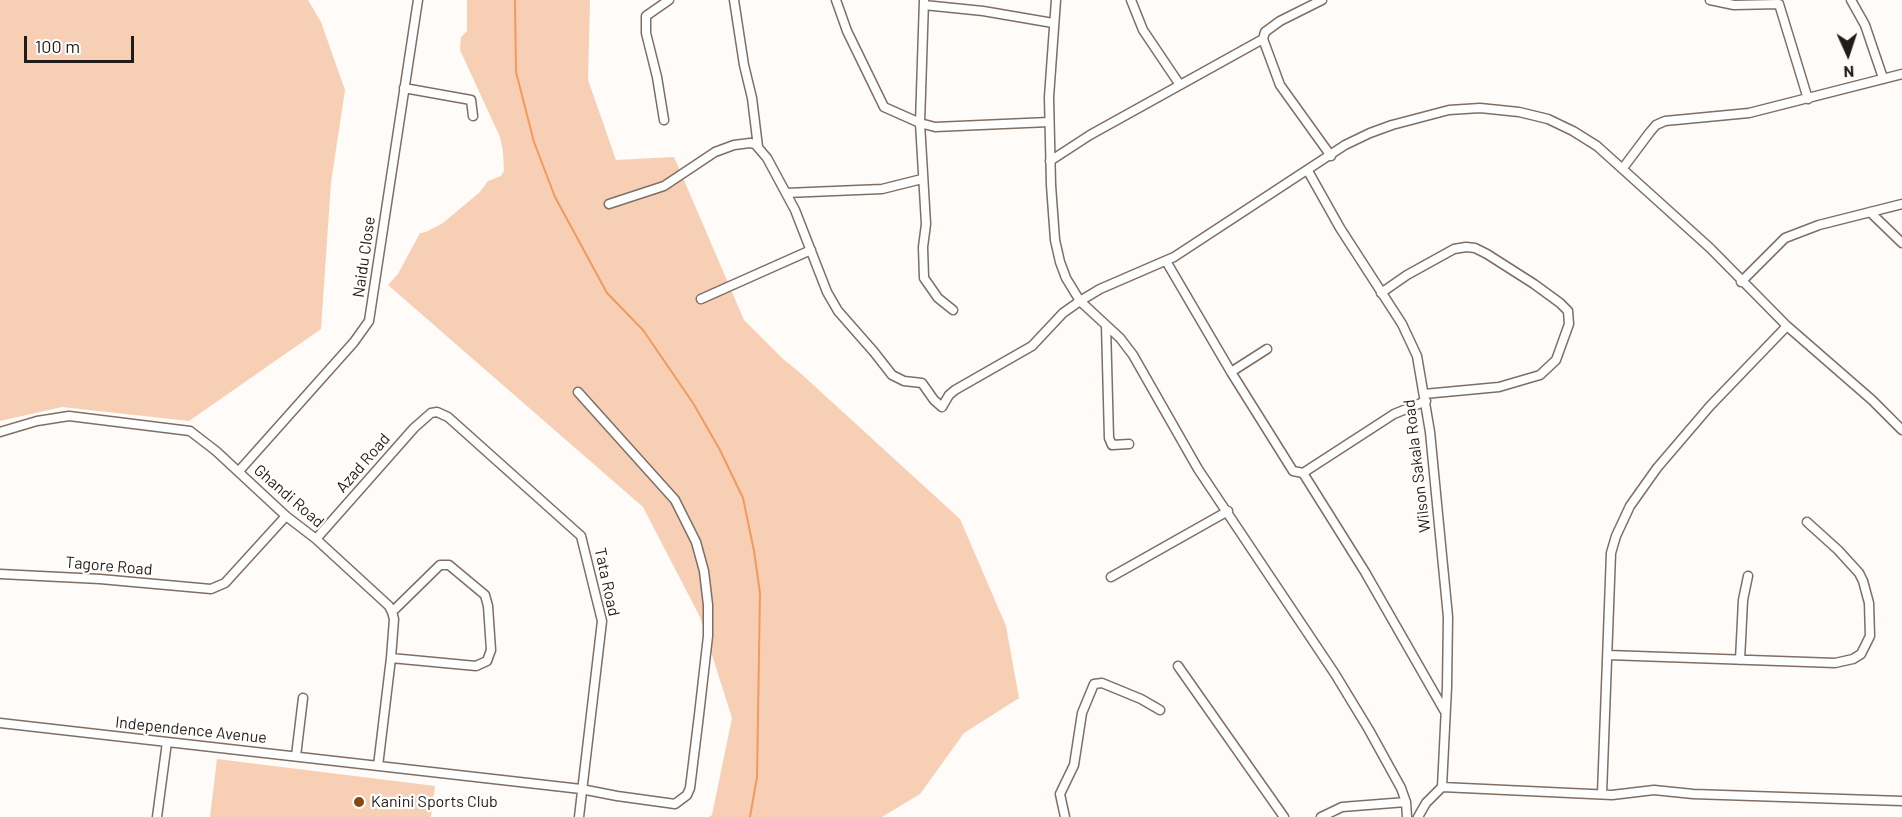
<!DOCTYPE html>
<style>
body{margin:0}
#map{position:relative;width:1902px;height:817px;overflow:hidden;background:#fffbf8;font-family:Barlow,sans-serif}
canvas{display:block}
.north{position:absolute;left:1818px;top:24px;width:60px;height:60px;-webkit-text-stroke:4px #fff;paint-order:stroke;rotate:177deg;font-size:16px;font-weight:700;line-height:24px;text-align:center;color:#221b17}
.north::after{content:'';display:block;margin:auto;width:21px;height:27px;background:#221b17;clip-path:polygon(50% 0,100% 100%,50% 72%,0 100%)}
.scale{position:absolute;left:24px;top:36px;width:110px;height:27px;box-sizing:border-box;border:3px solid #221b17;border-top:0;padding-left:8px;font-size:18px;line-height:21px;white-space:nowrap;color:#221b17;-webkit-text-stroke:4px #fff;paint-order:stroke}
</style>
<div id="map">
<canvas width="1902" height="817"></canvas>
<div class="north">N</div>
<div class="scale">100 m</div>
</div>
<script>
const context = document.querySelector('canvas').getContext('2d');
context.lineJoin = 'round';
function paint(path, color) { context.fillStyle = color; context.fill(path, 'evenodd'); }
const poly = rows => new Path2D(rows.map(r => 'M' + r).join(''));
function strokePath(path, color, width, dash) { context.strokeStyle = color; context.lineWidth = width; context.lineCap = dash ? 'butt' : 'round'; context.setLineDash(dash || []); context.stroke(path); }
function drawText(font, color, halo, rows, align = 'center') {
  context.font = font + ' Barlow,sans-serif'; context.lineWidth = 4.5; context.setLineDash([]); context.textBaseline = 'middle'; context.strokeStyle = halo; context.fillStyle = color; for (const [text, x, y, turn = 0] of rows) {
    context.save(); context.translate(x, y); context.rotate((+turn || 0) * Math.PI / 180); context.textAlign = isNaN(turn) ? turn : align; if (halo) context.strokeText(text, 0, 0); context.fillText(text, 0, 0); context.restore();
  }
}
const green = poly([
 [0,0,308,0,321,22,345,90,331,182,321,329,189,421,62,407,0,421],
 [467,0,590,0,588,80,616,160,674,157,744,320,783,359,798,371,960,519,1006,626,1019,698,964,733,920,794,882,817,709,817,712,815,732,718,700,617,643,507,388,285,398,274,420,233,426,232,443,223,480,192,488,181,501,176,504,171,503,151,500,137,460,50,461,37,467,31],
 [217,759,435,786,431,817,210,817]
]);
const stream = poly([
 [515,0,516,72,534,142,555,197,607,293,643,330,693,403,720,450,743,498,754,551,760,593,757,777,750,817]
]);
const minor = poly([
 [734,0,744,65,752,98,758,147],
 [836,0,847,31,884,107,920,123,935,127,1049,122],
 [924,0,920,123,926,224,923,247,924,278,938,298,953,310],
 [1056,0,1049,97,1051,185,1055,240,1060,262,1066,278,1080,301,1120,338,1133,355,1198,469,1335,674,1369,730,1401,788,1406,802,1407,817],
 [1131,0,1143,30,1180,85],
 [1710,0,1734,5,1779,4,1808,99],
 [1851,0,1865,25,1883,78],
 [924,5,983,11,1053,23],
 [1263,39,1280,85,1331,156],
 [404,88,471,100,473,116],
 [664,120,657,77,646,33,646,16,669,0],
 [1050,161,1090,135,1263,39,1265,32,1280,21,1322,0],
 [1623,168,1650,132,1656,125,1665,121,1749,113,1902,74],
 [1308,171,1340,228,1402,324,1417,356,1430,432,1448,617,1447,687,1442,787],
 [786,193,882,189,922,179],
 [609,204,664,186,715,152,734,145,750,143,755,144,767,158,795,210,827,292,838,311,874,352,892,375,904,381,922,383,934,400,942,407,949,395,955,390,1032,346,1063,313,1080,301,1100,289,1174,257,1345,145,1370,133,1392,125,1449,110,1480,108,1519,112,1548,119,1573,131,1597,146,1710,248,1787,326,1872,400,1902,430],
 [1870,212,1902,243],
 [1166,261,1231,372,1293,471,1303,473,1394,414,1426,401],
 [1741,282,1785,238,1819,225,1902,204],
 [1381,293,1407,275,1454,249,1466,247,1475,248,1487,254,1534,284,1560,303,1568,311,1569,324,1556,360,1540,375,1499,387,1424,394],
 [701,299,811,250],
 [1106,325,1109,438,1112,445,1129,444],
 [1231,372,1267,349],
 [0,432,37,421,69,416,190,431,216,451,286,516,316,539,389,606,392,612,394,619,391,658,378,766],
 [239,471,354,342,369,321,418,0],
 [1303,473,1365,572,1444,710],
 [316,539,414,428,431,413,437,412,448,417,581,536,602,621,579,817],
 [0,574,100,579,211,589,225,583,286,516],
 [1111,577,1228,511],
 [1608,655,1835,663,1853,659,1861,654,1870,636,1869,603,1863,581,1859,573,1838,550,1807,522],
 [391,658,476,666,487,661,491,650,488,606,485,595,449,565,440,565,392,612],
 [1740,660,1743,600,1748,576],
 [1178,666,1284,817],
 [0,723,581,789,617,796,675,804,687,795,690,788,699,715,708,636,708,605,704,571,696,542,675,500,578,392],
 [296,756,303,698],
 [1602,794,1611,553,1616,536,1630,506,1657,468,1710,406,1787,326],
 [157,817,167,742],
 [1065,817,1060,794,1074,765,1082,713,1094,684,1102,683,1141,699,1160,710],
 [1321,817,1342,807,1406,802],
 [1418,817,1426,803,1442,787,1612,795,1654,790,1693,794,1902,801]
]);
const markers = [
 [359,802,6,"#884712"]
];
const streetNames = [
 ["Naidu Close",364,257,-82],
 ["Azad Road",363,463,-49],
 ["Wilson Sakala Road",1417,466,-97],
 ["Ghandi Road",289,496,41],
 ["Tagore Road",109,566,5],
 ["Tata Road",607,582,78],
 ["Independence Avenue",191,730,6]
];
const poiNames = [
 ["Kanini Sports Club",371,802]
];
paint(green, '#f7cfb5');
strokePath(stream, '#f19a5f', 2);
strokePath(minor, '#7f6e63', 11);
strokePath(minor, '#fff', 8);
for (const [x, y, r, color] of markers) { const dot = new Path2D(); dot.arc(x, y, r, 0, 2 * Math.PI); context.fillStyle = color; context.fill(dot); strokePath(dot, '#fff', 2); }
drawText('16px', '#221b17', '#fff', streetNames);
drawText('16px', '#221b17', '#fff', poiNames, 'left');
</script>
